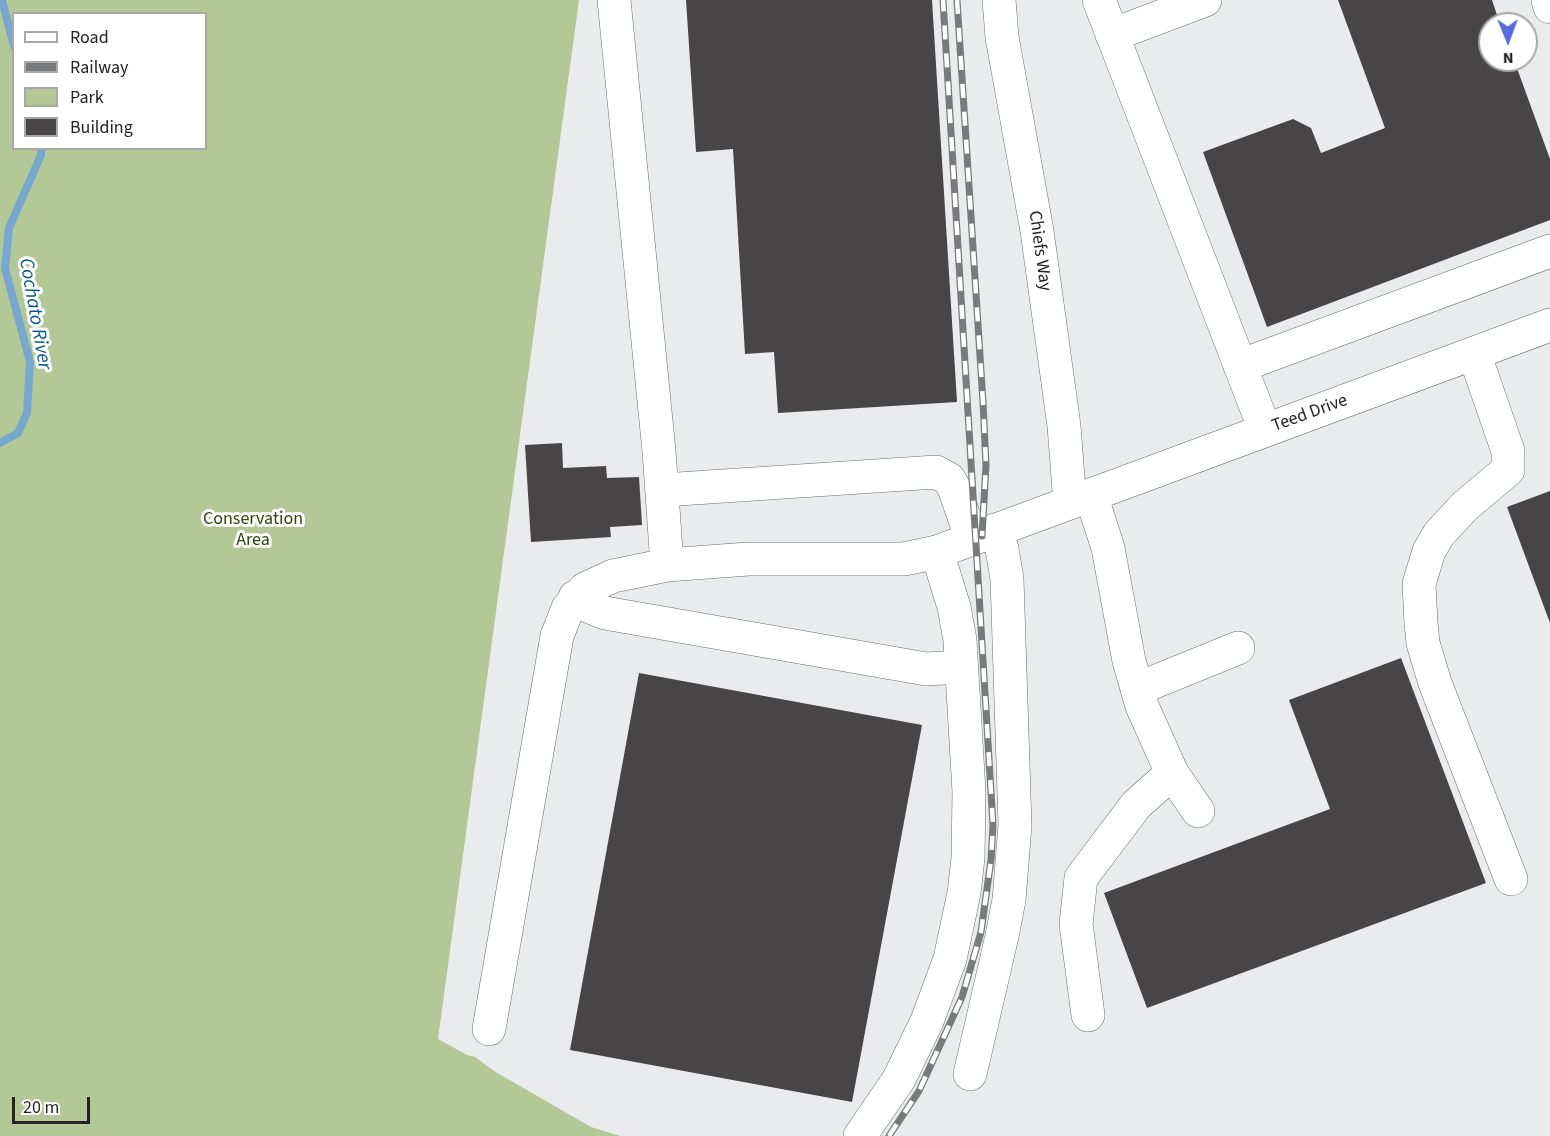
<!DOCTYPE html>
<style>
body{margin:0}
#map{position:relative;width:1550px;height:1136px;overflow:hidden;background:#eaebed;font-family:"Source Sans 3",sans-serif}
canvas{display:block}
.legend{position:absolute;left:12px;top:12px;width:195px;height:138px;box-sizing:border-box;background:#fff;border:2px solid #a7a7a7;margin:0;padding:8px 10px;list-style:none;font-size:18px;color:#232324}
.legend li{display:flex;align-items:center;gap:12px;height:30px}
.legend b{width:30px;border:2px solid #a7a7a7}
.north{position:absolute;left:1478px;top:12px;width:60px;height:60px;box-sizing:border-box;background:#fff;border:2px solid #a7a7a7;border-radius:50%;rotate:179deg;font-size:16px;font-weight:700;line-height:24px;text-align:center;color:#232324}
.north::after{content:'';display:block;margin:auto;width:21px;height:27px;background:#5c68df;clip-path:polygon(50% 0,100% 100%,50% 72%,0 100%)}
.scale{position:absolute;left:12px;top:1097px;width:78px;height:27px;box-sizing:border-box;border:3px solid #232324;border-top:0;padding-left:8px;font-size:18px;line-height:21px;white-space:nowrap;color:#232324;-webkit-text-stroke:4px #fff;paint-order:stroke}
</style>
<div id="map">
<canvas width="1550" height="1136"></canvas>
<ul class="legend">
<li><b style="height:8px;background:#fff"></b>Road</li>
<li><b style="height:8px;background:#797a7b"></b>Railway</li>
<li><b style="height:16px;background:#b2c897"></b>Park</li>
<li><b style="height:16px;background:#474545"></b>Building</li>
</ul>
<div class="north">N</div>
<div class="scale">20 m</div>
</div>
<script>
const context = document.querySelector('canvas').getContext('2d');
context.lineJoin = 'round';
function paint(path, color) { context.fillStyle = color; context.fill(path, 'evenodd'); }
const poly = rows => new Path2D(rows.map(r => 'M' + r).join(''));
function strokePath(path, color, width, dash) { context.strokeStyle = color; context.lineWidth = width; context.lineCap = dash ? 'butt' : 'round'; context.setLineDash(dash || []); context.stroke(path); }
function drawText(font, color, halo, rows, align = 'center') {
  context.font = font + ' "Source Sans 3",sans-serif'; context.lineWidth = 6; context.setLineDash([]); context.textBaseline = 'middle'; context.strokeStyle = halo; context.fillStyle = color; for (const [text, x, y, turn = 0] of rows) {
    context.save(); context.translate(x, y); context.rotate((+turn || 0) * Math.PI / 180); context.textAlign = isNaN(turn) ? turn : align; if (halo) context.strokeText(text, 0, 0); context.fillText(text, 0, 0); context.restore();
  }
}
const green = poly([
 [0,0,579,0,438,1039,467,1055,475,1057,494,1071,591,1127,620,1136,0,1136],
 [14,14,206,14,206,148,14,148]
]);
const stream = poly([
 [2,0,14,46],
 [0,443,18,433,27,413,30,362,5,268,9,228,41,155,41,148]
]);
const building = poly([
 [686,0,932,0,957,402,778,413,774,352,745,354,733,149,696,152],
 [1338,0,1492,0,1500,24,1490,24,1490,60,1514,60,1550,159,1550,220,1267,327,1203,152,1293,119,1311,128,1321,153,1385,128],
 [562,443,563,468,606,466,607,478,639,477,642,525,610,527,611,537,531,542,525,445],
 [1550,491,1550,623,1507,507],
 [1401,658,1486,883,1147,1008,1104,893,1330,809,1289,700],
 [639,673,922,725,852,1102,570,1050]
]);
const minor = poly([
 [614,0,659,451,667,565],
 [999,0,1002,37,1037,231,1064,426,1070,503],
 [1099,0,1265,430],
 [1548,0,1550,7],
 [1112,35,1205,0],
 [1474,353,1508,451,1508,470,1465,506,1439,534,1429,551,1419,584,1421,623,1423,643,1435,683,1511,879],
 [1240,366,1550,251],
 [663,490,936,472,949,479,954,488,972,539],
 [1091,495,1108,548,1129,661,1142,706,1172,773,1198,811],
 [575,597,583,604,605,613,926,669,961,667],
 [1137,689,1238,648],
 [1088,1015,1076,924,1081,878,1136,805,1172,773],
 [489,1029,557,636,568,608,585,589,613,576,667,565,748,559,904,559,937,552,1550,325],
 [970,1074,1002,936,1009,900,1015,825,1007,579,1002,549,995,530],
 [860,1136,899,1079,927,1021,950,959,964,893,968,858,969,792,960,640,954,607,937,552]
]);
const rail = poly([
 [957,0,983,402,986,465,982,536],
 [889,1136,919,1091,962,997,981,932,991,860,993,825,943,0]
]);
const streetNames = [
 ["Chiefs Way",1039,251,82],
 ["Teed Drive",1310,414,-20]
];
const parkNames = [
 ["Conservation",253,520],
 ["Area",253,541]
];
const waterNames = [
 ["Cochato River",34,314,80]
];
paint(green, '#b2c897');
strokePath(stream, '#78a8ce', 8);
paint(building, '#474545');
strokePath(minor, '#6c6c6e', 34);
strokePath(minor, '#fff', 33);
strokePath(rail, '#797a7b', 7);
strokePath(rail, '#fff', 4.5, [14]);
drawText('18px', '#232324', '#fff', streetNames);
drawText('18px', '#304408', '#fff', parkNames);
drawText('italic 20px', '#07598a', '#fff', waterNames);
</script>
